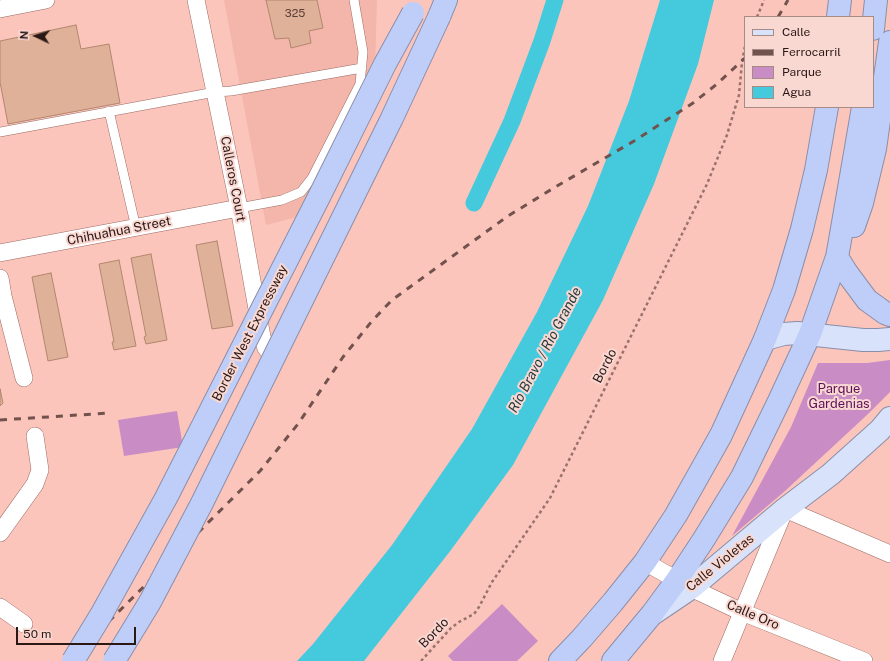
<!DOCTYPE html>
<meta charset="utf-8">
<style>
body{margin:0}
#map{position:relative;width:890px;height:661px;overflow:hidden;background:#fcc5bc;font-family:"Public Sans",sans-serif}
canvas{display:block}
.legend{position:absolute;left:744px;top:16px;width:130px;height:92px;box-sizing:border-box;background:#fad8d2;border:1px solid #a78b86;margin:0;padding:5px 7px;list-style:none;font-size:12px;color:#2b1815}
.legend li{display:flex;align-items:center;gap:8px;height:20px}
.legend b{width:20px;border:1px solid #a78b86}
.north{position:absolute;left:16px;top:16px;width:40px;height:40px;-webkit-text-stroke:3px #fad8d2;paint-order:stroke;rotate:274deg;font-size:11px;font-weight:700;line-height:16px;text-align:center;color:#2b1815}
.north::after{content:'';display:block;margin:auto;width:14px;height:18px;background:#2b1815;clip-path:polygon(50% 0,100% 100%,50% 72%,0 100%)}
.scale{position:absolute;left:16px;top:627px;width:120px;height:18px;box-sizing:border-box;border:2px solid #2b1815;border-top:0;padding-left:5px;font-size:12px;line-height:14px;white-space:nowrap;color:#2b1815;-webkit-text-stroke:3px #fad8d2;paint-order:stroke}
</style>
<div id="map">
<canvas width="890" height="661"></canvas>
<ul class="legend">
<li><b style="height:5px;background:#d9e2fb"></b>Calle</li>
<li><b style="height:5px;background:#71524d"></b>Ferrocarril</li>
<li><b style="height:11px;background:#c98cc4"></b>Parque</li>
<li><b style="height:11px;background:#45c9dd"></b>Agua</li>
</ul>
<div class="north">N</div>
<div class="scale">50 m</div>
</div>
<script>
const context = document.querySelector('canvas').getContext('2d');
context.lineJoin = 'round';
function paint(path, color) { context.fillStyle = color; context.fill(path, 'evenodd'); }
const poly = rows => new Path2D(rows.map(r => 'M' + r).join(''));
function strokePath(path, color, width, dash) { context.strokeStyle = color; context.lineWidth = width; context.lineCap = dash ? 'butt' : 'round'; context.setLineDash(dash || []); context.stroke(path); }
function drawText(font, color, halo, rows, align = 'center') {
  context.font = font + ' "Public Sans",sans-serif'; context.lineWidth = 4; context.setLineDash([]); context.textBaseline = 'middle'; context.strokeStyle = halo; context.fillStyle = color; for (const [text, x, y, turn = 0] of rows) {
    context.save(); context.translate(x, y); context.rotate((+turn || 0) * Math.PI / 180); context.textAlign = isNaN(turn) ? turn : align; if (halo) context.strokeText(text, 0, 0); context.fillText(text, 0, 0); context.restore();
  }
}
const built = poly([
 [224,0,377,0,375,68,297,217,266,225]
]);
const green = poly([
 [890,360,890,392,868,414,785,491,732,536,791,427,818,363,867,363],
 [177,411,183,447,124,456,118,420],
 [502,604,538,641,517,661,453,661,448,656]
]);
const water = poly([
 [660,0,714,0,698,64,654,184,603,300,513,465,451,550,364,661,297,661,313,644,392,545,472,429,537,312,588,206,629,101]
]);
const canal = poly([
 [474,203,512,121,542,41,555,0]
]);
const building = poly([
 [266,0,317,0,323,28,309,31,311,43,291,48,289,38,275,39,266,0],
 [76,25,81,49,109,44,120,103,8,124,0,82,0,41,76,25],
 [217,241,233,326,212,329,196,245,217,241],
 [151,254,167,340,146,344,144,337,146,336,131,258,151,254],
 [119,260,136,346,114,350,112,342,114,342,99,264,119,260],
 [51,273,68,357,48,361,32,277,51,273],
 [0,389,3,403,0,406,0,389]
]);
const path = poly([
 [757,17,764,0],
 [421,661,451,628,459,622,474,614,479,607,492,582,550,498,707,184,727,135,739,95,742,62,745,46]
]);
const lane = poly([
 [109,111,136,228],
 [0,132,215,92,231,91,362,68],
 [239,208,282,200,301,192,312,178,360,84,363,52,354,0]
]);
const street = poly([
 [196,0,239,208,262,337,266,348,273,357],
 [0,9,46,0],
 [0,253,239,208],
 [0,278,3,296,24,378],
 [0,533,35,484,40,470,35,436],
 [645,562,691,588,742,612,864,661],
 [0,607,24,624],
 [722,661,785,509,890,554]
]);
const primary = poly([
 [765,339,784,334,797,333,863,340,878,340,890,339],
 [654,613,691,588,785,509,831,474,880,430,890,418]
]);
const highway = poly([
 [439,17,446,0],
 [838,17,840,0],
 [873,29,876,0],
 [854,226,862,203,875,149,890,42],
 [837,257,847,273,867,300,885,313,890,315],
 [560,661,582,638,613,602,645,562,676,515,721,435,765,339,784,290,802,229,816,170,827,107],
 [613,661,652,614,677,580,704,539,742,477,779,401,810,334,837,257,839,246,863,107]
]);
const rail = poly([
 [778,17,788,0],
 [0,420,110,413],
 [69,661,260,471,298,424,343,357,372,321,392,300,508,216,557,186,634,141,693,103,717,84,745,58]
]);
const highwayBridge = poly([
 [73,661,101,615,166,498,320,195,385,64,413,13],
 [114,661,150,602,202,503,392,118,439,17]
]);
const numberNames = [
 ["325",295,14]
];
const streetNames = [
 ["Calleros Court",233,179,79],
 ["Chihuahua Street",119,231,-11],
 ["Border West Expressway",250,333,-63],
 ["Bordo",605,366,-63],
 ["Calle Violetas",720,563,-39],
 ["Calle Oro",753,615,23],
 ["Bordo",434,633,-46]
];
const parkNames = [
 ["Parque",839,389],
 ["Gardenias",839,404]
];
const waterNames = [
 ["Río Bravo / Rio Grande",545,350,-62]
];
paint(built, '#f4b6ab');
paint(green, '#c98cc4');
paint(water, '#45c9dd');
strokePath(canal, '#45c9dd', 17);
paint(building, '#dfb198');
strokePath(building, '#b2866e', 1);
strokePath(lane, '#9a6a62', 10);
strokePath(street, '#9a6a62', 18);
strokePath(primary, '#8b8ea9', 24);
strokePath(highway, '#8b8ea9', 24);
strokePath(path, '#98726c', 2.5, [3, 3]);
strokePath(lane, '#fff', 9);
strokePath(street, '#fff', 17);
strokePath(primary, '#d9e2fb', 22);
strokePath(highway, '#bfcef9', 22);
strokePath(rail, '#71524d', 3, [7, 7]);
strokePath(highwayBridge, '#8b8ea9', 24, []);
strokePath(highwayBridge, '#bfcef9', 22);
drawText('11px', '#583e36', null, numberNames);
drawText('13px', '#2b1815', '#fad8d2', streetNames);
drawText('13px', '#5d105b', '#fad8d2', parkNames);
drawText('italic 14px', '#1e3a3e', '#fad8d2', waterNames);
</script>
